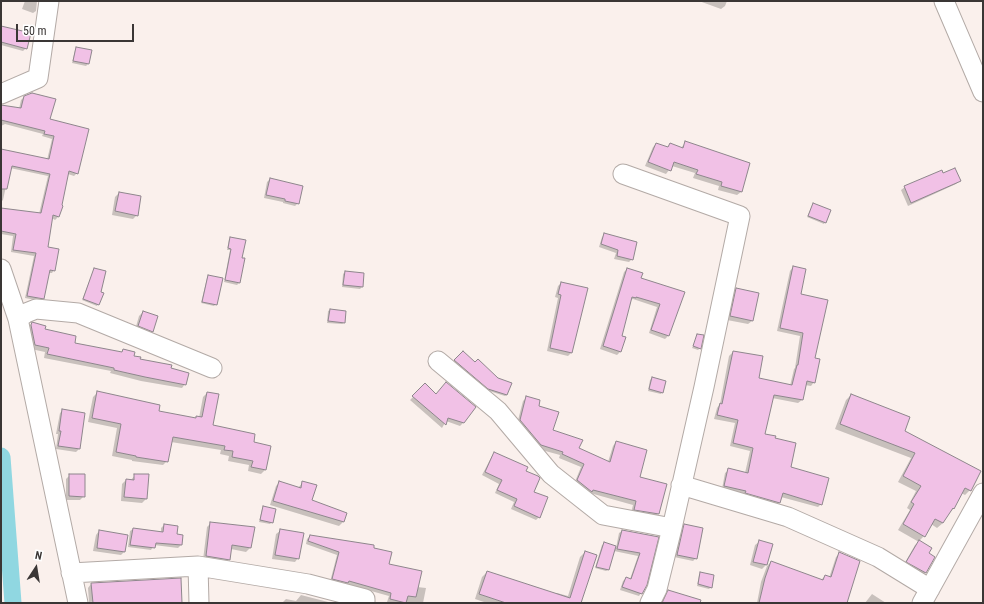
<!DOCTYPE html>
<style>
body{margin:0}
#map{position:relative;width:984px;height:604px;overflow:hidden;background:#faf0ec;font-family:"Roboto Condensed",sans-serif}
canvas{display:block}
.frame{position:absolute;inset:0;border:2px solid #3a3635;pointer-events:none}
.north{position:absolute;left:16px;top:548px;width:40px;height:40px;-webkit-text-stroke:3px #fff;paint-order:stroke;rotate:12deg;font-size:11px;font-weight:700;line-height:16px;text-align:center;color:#3a3635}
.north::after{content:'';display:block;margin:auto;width:14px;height:18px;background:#3a3635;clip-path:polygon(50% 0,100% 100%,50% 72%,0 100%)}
.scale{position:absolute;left:16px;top:24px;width:118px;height:18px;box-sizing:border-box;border:2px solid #3a3635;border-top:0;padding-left:5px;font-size:12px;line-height:14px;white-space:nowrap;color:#3a3635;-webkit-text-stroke:3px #fff;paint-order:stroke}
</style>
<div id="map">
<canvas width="984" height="604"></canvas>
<div class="frame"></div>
<div class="north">N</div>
<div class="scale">50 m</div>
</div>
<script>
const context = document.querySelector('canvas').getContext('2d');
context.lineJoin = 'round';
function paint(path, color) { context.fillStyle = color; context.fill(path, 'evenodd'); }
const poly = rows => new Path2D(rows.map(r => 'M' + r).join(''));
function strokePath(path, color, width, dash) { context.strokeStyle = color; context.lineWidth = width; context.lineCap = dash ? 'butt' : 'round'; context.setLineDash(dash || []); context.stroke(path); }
const shadow = poly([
 [25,1,37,1,36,11,33,13,22,9],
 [699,1,727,1,725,6,721,9],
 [1,27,26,48,23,51,1,45],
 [76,48,90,51,88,64,86,66,72,63,75,50],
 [24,97,49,120,77,173,74,176,68,174,60,206,62,206,58,217,55,220,52,218,47,248,54,270,52,273,49,273,43,298,41,301,25,298,34,256,11,252,13,236,1,234,1,216,39,214,48,176,10,168,3,200,1,202,1,150,47,160,52,139,42,136,43,134,5,124,1,126,1,105,19,109,21,100],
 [685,143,741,192,737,195,718,190,719,186,693,178,695,173,672,166,666,174,645,166,653,147,656,144,667,148,671,144,681,148],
 [942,174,960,180,956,184,908,206,901,190,905,187],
 [270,179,298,203,295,206,283,203,283,202,264,198,267,182],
 [119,193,137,215,133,219,112,215,115,197],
 [813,204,825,222,824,224,807,217],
 [605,234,632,259,629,262,614,259,616,253,599,247,602,237],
 [231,238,240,259,243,259,239,283,237,285,224,282,230,250,227,250,229,239],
 [793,267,814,358,814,382,811,386,805,385,802,400,798,403,772,398,764,434,790,468,821,504,818,507,781,497,779,503,776,506,722,489,725,473,729,470,745,473,750,451,730,446,735,423,714,419,717,408,720,404,729,356,733,352,758,379,790,386,794,369,795,368,800,336,777,331,790,271],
 [94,269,100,293,98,304,97,306,82,300],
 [627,269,640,279,683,293,668,336,665,339,649,333,657,307,633,299,630,300,621,336,620,352,617,355,600,349,624,272],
 [345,272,363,274,362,287,360,289,342,287,343,274],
 [208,276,216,304,214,306,201,303,207,278],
 [561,283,586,289,571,353,568,356,547,351,558,298,555,297,558,286],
 [736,289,752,321,748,324,727,320,733,293],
 [330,310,344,323,342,324,327,323,328,311],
 [143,312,153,332,149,335,135,330,139,316],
 [31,324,74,344,121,353,123,350,139,360,170,369,185,384,182,388,141,381,110,373,111,371,44,358,45,352,31,349,28,328],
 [698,335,700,348,698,350,692,348],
 [463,352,507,395,505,396,486,390,453,362],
 [652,378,662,392,661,394,648,391,650,380],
 [425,385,464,422,460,426,446,421,442,428,410,400],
 [98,392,158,412,195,419,199,418,203,397,207,393,212,426,252,443,270,447,265,470,261,474,248,471,249,465,228,461,229,456,220,454,221,450,171,442,167,461,163,465,132,461,132,460,112,456,117,428,88,422,93,397],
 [851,395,903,432,970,490,965,495,961,493,954,508,948,514,943,523,937,528,931,524,924,536,919,541,928,554,934,557,925,573,921,577,903,566,915,545,919,542,898,530,910,510,907,508,916,491,898,482,911,458,835,429,846,400],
 [526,398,538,406,551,431,578,449,608,462,613,446,616,442,639,478,658,514,655,517,631,513,633,505,590,493,574,484,581,467,559,458,560,455,538,449,517,424,523,401],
 [63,410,84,414,79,449,76,452,56,449,58,434,56,434,60,413],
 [495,453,525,471,533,493,539,517,536,520,511,509,514,502,495,493,499,484,482,475,492,456],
 [70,475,84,496,80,500,66,500,66,479],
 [135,475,146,499,142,503,121,501,122,484,126,480,131,480],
 [280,482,298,488,303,482,311,501,343,522,339,526,270,505,276,486],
 [264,508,272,522,270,524,259,522,262,509],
 [211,523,253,528,250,548,246,552,231,549,229,560,225,563,203,560,207,527],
 [164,525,176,535,182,536,181,545,178,548,154,545,151,550,128,547,130,531,133,529,161,533,161,528],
 [685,525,696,558,693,561,674,557,681,528],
 [99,531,125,551,121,555,93,551,96,535],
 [280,531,298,558,295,562,272,559,276,534],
 [622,531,657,537,641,593,639,596,620,590,623,581,626,578,630,579,638,556,614,551,608,570,606,571,595,568,602,545,604,544,616,548,619,533],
 [310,536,373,549,387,565,417,587,426,588,423,603,387,602,389,596,346,584,344,586,330,582,337,555,306,544,307,539],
 [759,542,772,545,766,565,762,569,750,565,755,545],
 [585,552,582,603,487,603,475,599,482,577,487,572,555,594,557,593,568,596,580,557],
 [840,553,845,603,757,603,761,582,767,566,771,562,821,580,825,576,829,578,836,557],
 [701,573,711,587,709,589,697,586,699,575],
 [91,584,182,602,187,602,187,603,110,603,110,600,89,602,88,588],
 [872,594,886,603,865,603],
 [301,595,332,603,282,603,286,599,296,601]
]);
const canal = poly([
 [1,456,2,457,13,603]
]);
const building = poly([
 [1,26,31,33,27,49,1,42,1,26],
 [76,47,92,50,89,64,73,61,76,47],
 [32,93,56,99,50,119,89,129,78,174,69,171,62,205,63,206,59,217,53,215,48,247,59,249,55,271,50,270,44,299,27,296,36,253,13,250,16,234,1,231,1,208,41,213,50,174,12,166,7,189,1,189,1,149,49,159,54,136,44,134,45,131,1,120,1,105,21,108,24,96,32,93],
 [685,141,750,163,742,192,721,186,722,182,696,174,698,170,674,162,671,171,648,162,656,143,668,147,670,143,683,148,685,141],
 [955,168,961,181,911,203,904,186,942,170,943,173,955,168],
 [270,178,303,186,299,204,285,201,285,199,266,195,270,178],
 [119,192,141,196,138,216,115,211,119,192],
 [813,203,831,210,826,223,808,216,813,203],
 [604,233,637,242,633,260,617,256,618,250,601,244,604,233],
 [230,237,246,240,242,258,245,258,240,283,225,280,231,249,228,248,230,237],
 [793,266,806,269,801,294,828,300,815,358,820,359,815,383,807,381,803,400,774,395,765,434,776,436,775,438,796,443,791,467,829,478,822,505,783,493,780,503,745,493,746,491,724,486,728,468,748,473,753,448,733,443,738,420,717,415,720,403,722,404,733,351,763,356,759,378,792,385,797,365,798,365,803,333,780,328,793,266],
 [94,268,106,271,101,292,104,293,99,305,83,299,94,268],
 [627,268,643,273,641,278,685,292,669,336,651,330,660,304,636,297,636,298,632,297,622,336,626,337,621,352,603,346,627,268],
 [345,271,364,273,363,287,343,285,345,271],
 [208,275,223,278,217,305,202,302,208,275],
 [561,282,588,288,572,353,550,348,561,295,558,294,561,282],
 [736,288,759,293,753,321,730,316,736,288],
 [330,309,346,311,345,323,328,321,330,309],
 [143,311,158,316,153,332,138,326,143,311],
 [32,322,46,326,45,329,76,336,75,343,122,352,123,349,135,352,134,356,141,357,140,359,172,365,171,368,189,373,186,385,145,377,114,370,114,368,47,354,49,348,35,345,31,325,32,322],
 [697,334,704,335,701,349,693,346,697,334],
 [463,351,475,362,478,359,498,378,512,383,507,395,488,389,454,360,463,351],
 [652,377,666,381,663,393,649,389,652,377],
 [446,382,476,407,464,423,448,418,446,425,412,396,425,383,436,394,446,382],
 [97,391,160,405,159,411,196,418,196,416,202,417,207,392,219,394,213,425,255,434,254,442,271,446,266,470,251,467,253,461,232,457,233,451,224,450,225,446,173,437,168,462,136,457,136,456,116,452,121,424,92,418,97,391],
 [851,394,910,417,905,431,981,471,971,491,965,488,954,509,953,508,943,523,935,519,925,537,903,524,914,504,911,502,921,486,903,476,915,453,840,424,851,394],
 [526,396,540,400,539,406,559,412,553,430,583,440,579,448,610,462,616,441,647,450,640,477,667,484,659,514,634,510,636,501,593,490,592,492,577,480,584,464,562,454,563,452,541,445,520,420,526,396],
 [62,409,85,413,80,449,58,446,61,431,59,431,62,409],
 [494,452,528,467,526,471,538,476,540,478,534,492,548,497,540,518,514,506,517,499,497,490,502,480,485,472,494,452],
 [69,474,85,474,85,497,69,496,69,474],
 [134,474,149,474,147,499,124,497,126,479,134,480,134,474],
 [279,481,301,488,302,481,317,485,312,500,347,513,344,522,273,501,279,481],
 [263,506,276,509,273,523,260,520,263,506],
 [210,522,255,527,251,548,232,545,230,560,206,556,210,522],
 [164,524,178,526,177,534,183,535,182,545,156,543,155,548,130,545,133,528,163,532,164,524],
 [684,524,703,528,697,559,677,555,684,524],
 [280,529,304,533,299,559,275,555,280,529],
 [99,530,128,535,125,552,97,548,99,530],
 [622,530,659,537,647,585,642,594,622,587,626,577,631,579,640,553,617,549,622,530],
 [310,535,374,545,374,548,392,552,389,564,422,571,416,597,408,596,406,603,390,599,391,593,349,581,348,583,332,579,339,552,308,541,310,535],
 [759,540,773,544,767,565,753,562,759,540],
 [919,540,932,548,929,553,935,557,926,573,906,562,919,540],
 [604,542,616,546,609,570,596,567,604,542],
 [585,551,597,555,581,603,506,603,479,594,487,571,570,598,585,551],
 [839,552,860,561,847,603,759,603,765,578,771,561,823,580,825,575,831,577,839,552],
 [700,572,714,575,712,588,698,584,700,572],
 [181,578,182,603,93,603,91,583,181,578],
 [668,590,701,600,700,603,662,603,668,590]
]);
const minor = poly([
 [944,1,983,92],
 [1,94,38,78,49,1],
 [623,174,740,216,704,387,672,528,657,589,650,603],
 [1,269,18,319,78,603],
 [18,319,26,313,36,309,78,313,212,368],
 [438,361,498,411,551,474,603,515,672,528],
 [681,485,788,517,878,557,930,589],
 [198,566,199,603],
 [71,573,198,566,308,584,365,599,365,603],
 [922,603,983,493]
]);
paint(shadow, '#0003');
strokePath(canal, '#90d7e1', 17);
paint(building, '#f1c1e6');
strokePath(building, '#8e868c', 1);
strokePath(minor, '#b3aaa6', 21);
strokePath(minor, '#fff', 19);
</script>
